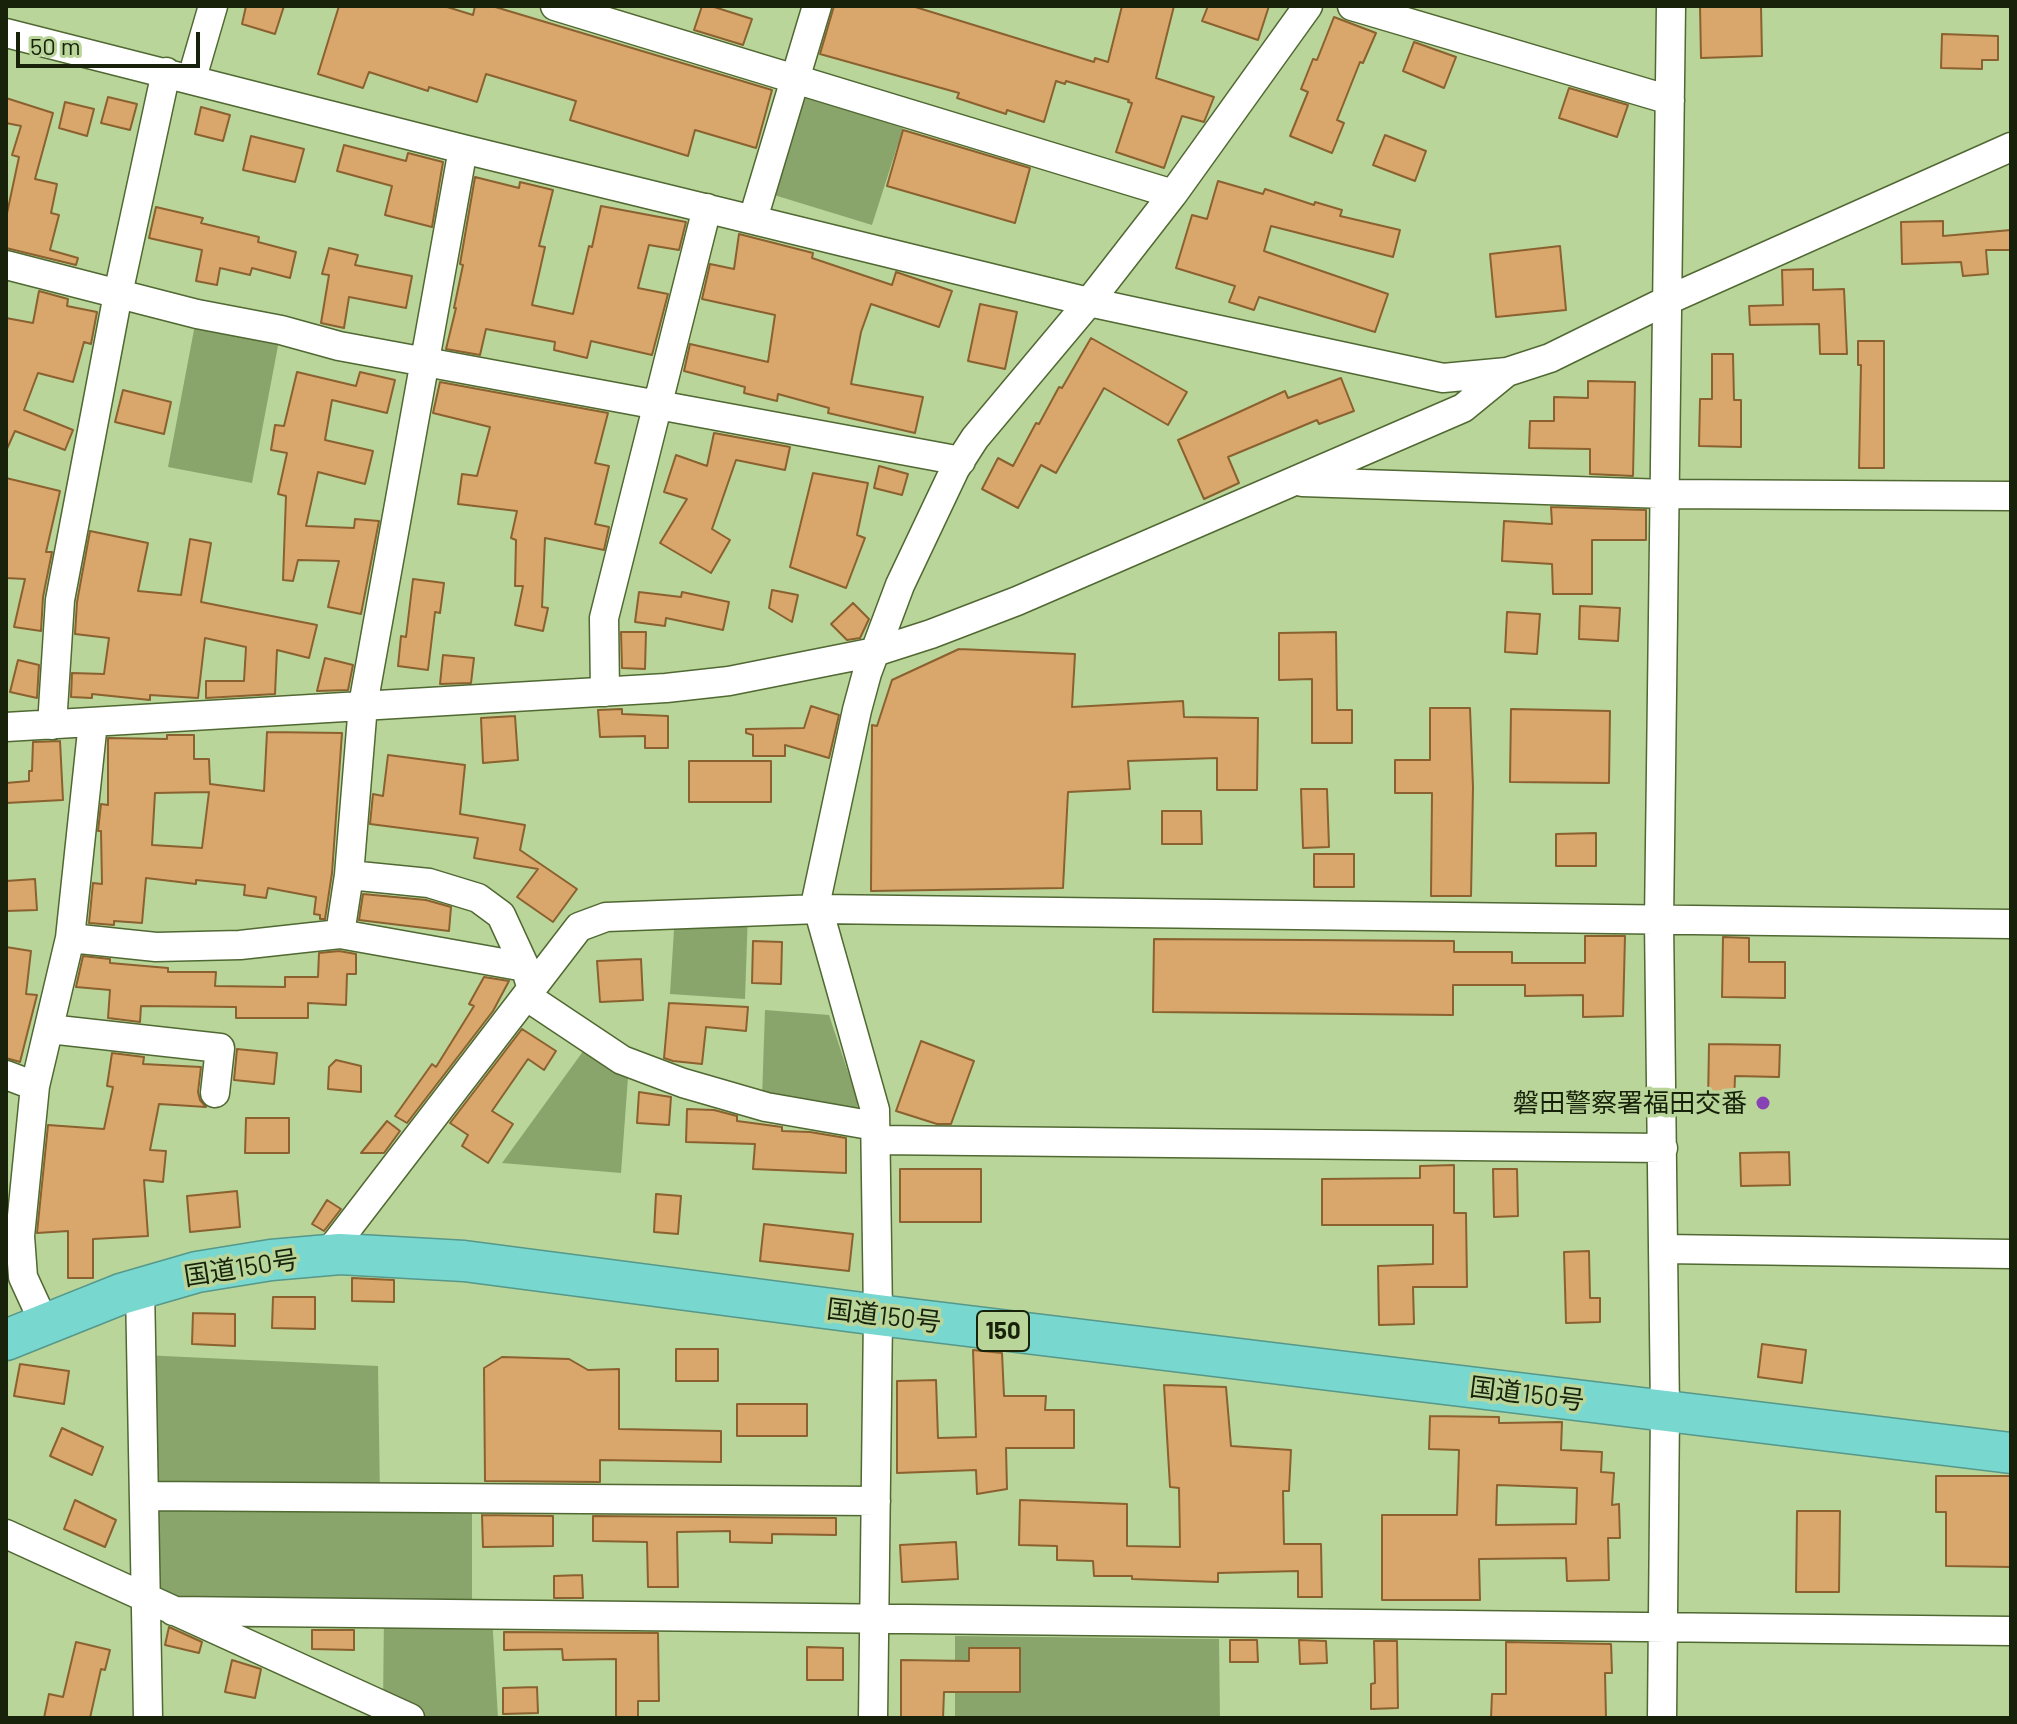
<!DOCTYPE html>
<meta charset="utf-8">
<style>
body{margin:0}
#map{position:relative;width:2017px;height:1724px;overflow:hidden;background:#b9d59a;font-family:Barlow,sans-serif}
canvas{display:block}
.frame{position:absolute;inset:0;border:8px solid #18220b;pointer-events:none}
.scale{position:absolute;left:16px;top:32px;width:184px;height:36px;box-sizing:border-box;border:4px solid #18220b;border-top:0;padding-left:10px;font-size:24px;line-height:28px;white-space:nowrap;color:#18220b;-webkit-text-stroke:6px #b9d59a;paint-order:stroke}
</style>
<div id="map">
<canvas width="2017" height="1724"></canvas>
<div class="frame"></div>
<div class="scale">50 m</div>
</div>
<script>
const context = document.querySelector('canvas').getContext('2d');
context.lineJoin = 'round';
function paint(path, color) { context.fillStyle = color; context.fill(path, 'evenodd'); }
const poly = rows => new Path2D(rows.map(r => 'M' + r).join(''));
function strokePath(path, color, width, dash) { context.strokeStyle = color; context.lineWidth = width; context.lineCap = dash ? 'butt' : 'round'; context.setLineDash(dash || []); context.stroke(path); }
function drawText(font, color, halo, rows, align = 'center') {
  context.font = font + ' Barlow,"Noto Sans JP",sans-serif'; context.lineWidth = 7; context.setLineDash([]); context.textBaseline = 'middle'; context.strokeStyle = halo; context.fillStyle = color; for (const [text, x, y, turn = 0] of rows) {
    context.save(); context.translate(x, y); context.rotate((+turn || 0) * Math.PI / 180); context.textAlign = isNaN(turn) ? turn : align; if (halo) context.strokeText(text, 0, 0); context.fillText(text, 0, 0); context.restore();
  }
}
const green = poly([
 [791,92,903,128,872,225,761,191],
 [197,314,281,330,252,483,168,467],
 [748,911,745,999,670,994,675,914],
 [765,1010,829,1015,858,1102,856,1117,762,1098],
 [584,1050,628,1077,621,1173,502,1163],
 [142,1355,378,1366,380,1497,472,1498,472,1614,492,1615,498,1718,410,1718,383,1706,384,1614,146,1599],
 [955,1636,1219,1639,1220,1718,955,1718]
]);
const building = poly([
 [246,6,284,6,275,34,242,24,246,6],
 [339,6,444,6,473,15,475,6,492,6,772,90,756,148,695,130,688,156,570,120,576,101,486,74,477,102,429,87,428,91,369,72,363,88,318,74,339,6],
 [702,6,711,6,752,19,743,45,694,30,702,6],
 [834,6,912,6,1094,62,1095,58,1108,62,1122,6,1174,6,1156,78,1214,97,1204,122,1182,116,1164,168,1116,152,1132,103,1128,102,1129,100,1066,81,1065,84,1056,81,1044,122,1007,110,1006,114,957,98,959,93,820,54,834,6],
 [1208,6,1269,6,1258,40,1202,21,1208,6],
 [1700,6,1761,6,1762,56,1701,58,1700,6],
 [1334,17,1376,33,1363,63,1360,62,1337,120,1344,123,1332,153,1290,136,1308,92,1301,89,1313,59,1317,60,1334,17],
 [1942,34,1998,36,1998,60,1982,60,1982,69,1941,68,1942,34],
 [1414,42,1456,57,1444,88,1403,71,1414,42],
 [1569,88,1628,105,1617,137,1559,118,1569,88],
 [108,97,137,104,130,130,101,123,108,97],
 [6,98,53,113,35,179,57,184,51,213,59,215,50,250,78,258,76,265,6,248,6,218,19,157,12,155,21,126,6,123,6,98],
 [65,102,94,109,87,136,59,128,65,102],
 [201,107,230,115,223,141,195,134,201,107],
 [903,130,1030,168,1015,223,887,186,903,130],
 [1385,135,1426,151,1415,181,1373,165,1385,135],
 [251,136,304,149,295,182,243,170,251,136],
 [344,145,406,161,408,153,443,162,432,227,385,215,392,186,337,171,344,145],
 [475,177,519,188,520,182,553,190,539,246,545,247,532,305,573,314,589,246,592,247,601,206,686,222,679,250,649,245,638,288,668,294,652,355,591,341,587,358,554,350,555,342,486,329,480,355,446,349,456,308,454,308,463,265,460,264,475,177],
 [1218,181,1263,194,1265,189,1314,205,1315,202,1342,210,1340,216,1400,230,1393,257,1271,226,1264,251,1388,294,1375,332,1259,297,1254,310,1229,302,1235,286,1176,268,1192,215,1207,219,1218,181],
 [156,207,203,218,201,223,259,237,258,242,296,252,290,278,252,268,250,275,220,268,217,285,196,281,202,250,149,238,156,207],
 [1943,221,1943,236,2011,230,2011,250,1986,250,1988,274,1963,276,1961,262,1902,264,1901,222,1943,221],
 [739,234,813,253,812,258,892,285,896,272,952,291,939,327,871,304,861,332,851,384,923,397,915,433,828,413,829,408,778,394,777,401,744,393,745,387,684,371,690,344,768,362,775,315,702,299,710,264,734,269,739,234],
 [1560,246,1566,310,1496,317,1490,254,1560,246],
 [329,248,358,255,355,265,412,276,406,308,349,297,344,328,321,323,329,275,322,274,329,248],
 [1813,269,1813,290,1844,289,1847,354,1820,354,1819,324,1750,325,1749,306,1783,305,1782,270,1813,269],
 [39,291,68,299,67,306,97,312,91,344,84,342,73,382,38,373,24,410,73,430,65,450,15,431,6,451,6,318,33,323,39,291],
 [980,304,1017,312,1005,369,968,361,980,304],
 [1091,338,1187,392,1168,425,1104,388,1056,473,1041,465,1018,508,982,489,998,458,1013,466,1036,423,1039,424,1059,387,1062,388,1091,338],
 [1858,341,1884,341,1884,468,1859,468,1861,365,1858,365,1858,341],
 [1712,354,1733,354,1734,400,1741,400,1741,447,1699,446,1700,399,1712,399,1712,354],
 [297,372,356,386,360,372,395,380,387,413,332,400,325,440,373,451,365,484,318,472,306,526,354,528,355,519,379,521,361,614,328,607,339,561,298,560,293,581,283,580,286,496,278,494,287,453,271,450,275,425,284,426,297,372],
 [1341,378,1354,411,1319,424,1317,420,1228,457,1239,483,1204,499,1178,440,1285,391,1288,398,1341,378],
 [1588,381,1635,382,1633,476,1590,474,1590,449,1529,448,1530,421,1554,421,1554,397,1588,398,1588,381],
 [440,382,608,413,595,463,609,466,595,524,609,527,604,550,545,538,542,607,548,608,543,631,515,625,523,586,515,586,516,540,511,538,517,511,458,504,462,474,477,476,490,427,433,413,440,382],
 [123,390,171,402,164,434,115,422,123,390],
 [714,433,790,447,785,470,736,460,712,529,730,540,711,573,660,543,687,499,664,492,676,455,707,466,714,433],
 [879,466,908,474,902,495,874,488,879,466],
 [813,473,868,483,857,535,865,538,846,588,790,567,813,473],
 [6,478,60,491,46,552,52,552,43,597,41,631,14,627,25,579,6,578,6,478],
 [1551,507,1646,510,1646,540,1592,540,1592,594,1553,594,1552,564,1502,561,1504,521,1552,524,1551,507],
 [90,531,148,543,138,591,181,595,190,539,211,543,201,602,317,625,309,658,277,650,275,694,206,698,206,681,244,681,246,647,205,638,198,698,150,695,150,700,92,694,92,698,71,697,72,673,104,674,109,638,75,634,77,602,90,531],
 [413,579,444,583,440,613,435,612,428,670,398,666,401,636,406,637,413,579],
 [772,590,798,595,792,622,769,608,772,590],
 [639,592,681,597,682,592,729,602,723,630,666,618,665,626,635,622,639,592],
 [853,603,869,619,860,638,847,640,831,624,853,603],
 [1580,606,1620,608,1618,641,1579,639,1580,606],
 [1507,612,1540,614,1537,654,1505,652,1507,612],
 [621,632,646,632,645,669,622,668,621,632],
 [1336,632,1337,710,1352,710,1352,743,1312,743,1312,679,1279,680,1279,633,1336,632],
 [959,649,1075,654,1072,707,1183,701,1184,717,1258,718,1257,790,1217,790,1217,758,1128,761,1130,789,1068,792,1063,888,871,891,872,725,877,726,892,680,959,649],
 [443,655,474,658,471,683,440,684,443,655],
 [325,658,353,665,348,690,317,691,325,658],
 [18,660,39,665,37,698,10,692,18,660],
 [811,706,839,715,829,758,785,745,785,756,753,756,753,735,746,733,746,729,804,728,811,706],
 [1430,708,1470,708,1473,787,1471,896,1431,896,1432,793,1395,793,1395,760,1430,760,1430,708],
 [622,709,622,714,668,716,668,748,645,748,645,736,600,737,598,710,622,709],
 [1511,709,1610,711,1609,783,1510,782,1511,709],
 [515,716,518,760,483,763,481,718,515,716],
 [267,732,342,733,332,873,325,919,320,919,320,915,314,914,316,897,268,888,266,898,244,895,245,885,196,880,196,884,146,878,142,923,114,921,114,925,89,923,93,883,102,884,101,831,98,831,101,804,108,805,108,738,167,739,167,735,194,735,194,759,209,759,210,784,264,791,267,732],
 [209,792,202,848,152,845,155,793,209,792],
 [60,741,63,800,6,803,6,783,29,781,29,771,32,771,33,742,60,741],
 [388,755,465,765,460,814,525,825,520,850,577,889,553,922,517,897,538,869,474,858,478,838,370,824,373,794,383,796,388,755],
 [689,761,771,761,771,802,689,802,689,761],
 [1301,789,1327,789,1329,847,1303,848,1301,789],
 [1162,811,1201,811,1202,844,1162,844,1162,811],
 [1596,833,1596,866,1556,866,1556,834,1596,833],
 [1314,854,1354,854,1354,887,1314,887,1314,854],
 [35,879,37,910,6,911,6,881,35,879],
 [363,894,426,900,451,907,449,931,359,920,363,894],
 [1585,936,1625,936,1623,1016,1583,1017,1583,995,1525,996,1525,985,1453,985,1453,1015,1153,1012,1154,939,1454,941,1454,952,1512,952,1512,963,1585,963,1585,936],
 [1723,937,1749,938,1749,962,1785,962,1785,998,1722,997,1723,937],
 [753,941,782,942,781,984,752,983,753,941],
 [6,947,31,951,26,994,37,995,20,1062,6,1058,6,947],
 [339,951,356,954,356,974,347,974,346,1005,308,1003,308,1018,236,1018,236,1007,141,1006,140,1022,108,1018,110,990,76,987,83,956,110,959,110,963,168,968,168,972,216,972,215,986,285,987,285,977,318,977,319,953,339,951],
 [641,959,643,1000,600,1002,597,961,641,959],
 [484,977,509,981,493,1011,407,1123,395,1116,432,1064,436,1067,474,1006,469,1004,484,977],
 [669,1003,748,1007,746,1031,706,1027,702,1064,673,1061,664,1058,669,1003],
 [522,1029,556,1051,544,1070,528,1059,492,1111,513,1124,488,1163,462,1146,468,1135,450,1123,522,1029],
 [921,1041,974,1061,951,1124,937,1124,896,1111,921,1041],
 [1709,1044,1780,1045,1779,1077,1735,1076,1734,1105,1708,1104,1709,1044],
 [237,1049,277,1053,274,1084,234,1080,237,1049],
 [112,1053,144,1057,143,1064,201,1067,198,1092,200,1100,206,1107,159,1104,150,1150,166,1151,163,1182,144,1180,148,1236,93,1239,93,1278,68,1278,68,1231,37,1233,48,1125,104,1129,113,1087,107,1086,112,1053],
 [336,1060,361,1066,361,1092,328,1089,329,1067,336,1060],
 [639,1092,671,1097,669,1125,637,1123,639,1092],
 [687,1109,714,1110,737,1116,737,1121,782,1127,782,1131,810,1132,846,1138,846,1173,753,1169,755,1144,686,1142,687,1109],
 [246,1118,289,1118,289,1153,245,1153,246,1118],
 [387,1121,400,1131,384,1153,361,1153,387,1121],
 [1789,1152,1790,1185,1741,1186,1740,1153,1789,1152],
 [1454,1165,1454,1213,1466,1213,1467,1287,1413,1287,1414,1324,1379,1325,1378,1266,1433,1264,1433,1225,1322,1225,1322,1179,1420,1178,1420,1166,1454,1165],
 [900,1169,981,1169,981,1222,900,1222,900,1169],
 [1493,1169,1517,1169,1518,1216,1494,1217,1493,1169],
 [237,1191,240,1227,190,1232,187,1196,237,1191],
 [656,1194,681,1196,678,1234,654,1232,656,1194],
 [327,1200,341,1209,324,1231,312,1224,327,1200],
 [764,1224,853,1234,849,1271,760,1261,764,1224],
 [1589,1251,1590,1298,1600,1298,1600,1322,1566,1323,1564,1252,1589,1251],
 [352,1278,394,1280,394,1302,352,1301,352,1278],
 [273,1297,315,1297,315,1329,272,1328,273,1297],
 [193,1313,235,1314,235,1346,192,1344,193,1313],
 [1762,1344,1806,1350,1802,1383,1758,1377,1762,1344],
 [676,1349,718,1349,718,1381,676,1381,676,1349],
 [973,1350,1002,1353,1004,1396,1046,1396,1045,1410,1074,1410,1074,1448,1006,1448,1007,1489,977,1494,976,1470,897,1473,897,1381,936,1380,938,1438,976,1437,973,1350],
 [502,1357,569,1359,588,1370,619,1369,619,1429,721,1431,721,1462,600,1460,600,1482,485,1481,484,1368,502,1357],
 [20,1364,69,1371,64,1404,14,1396,20,1364],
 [1164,1385,1226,1387,1231,1446,1291,1450,1289,1491,1283,1491,1284,1544,1321,1544,1322,1597,1298,1597,1298,1571,1218,1573,1218,1582,1132,1579,1132,1576,1094,1576,1093,1561,1057,1560,1057,1546,1019,1545,1020,1500,1127,1504,1127,1546,1180,1547,1179,1488,1170,1487,1164,1385],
 [737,1404,807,1404,807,1436,737,1436,737,1404],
 [1430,1416,1499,1417,1499,1423,1562,1422,1561,1450,1602,1452,1601,1472,1614,1473,1612,1505,1619,1504,1620,1538,1608,1538,1609,1580,1567,1581,1566,1558,1479,1559,1480,1600,1382,1600,1382,1515,1457,1515,1459,1450,1429,1449,1430,1416],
 [1497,1485,1577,1488,1576,1524,1496,1525,1497,1485],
 [62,1428,103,1447,92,1475,50,1456,62,1428],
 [1936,1476,2011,1476,2010,1567,1946,1566,1946,1512,1936,1512,1936,1476],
 [75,1500,116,1520,105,1547,64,1529,75,1500],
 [1797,1511,1840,1511,1839,1592,1796,1592,1797,1511],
 [482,1515,553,1516,553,1546,483,1547,482,1515],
 [593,1516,836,1518,836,1535,772,1534,772,1543,730,1542,730,1531,677,1532,678,1587,648,1587,647,1542,593,1541,593,1516],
 [956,1542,958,1579,902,1582,900,1545,956,1542],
 [582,1575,583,1598,554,1598,554,1576,582,1575],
 [169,1627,202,1642,199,1653,165,1645,169,1627],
 [312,1630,354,1630,354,1650,312,1649,312,1630],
 [504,1632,658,1633,659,1701,638,1701,638,1718,616,1718,616,1659,563,1660,562,1649,504,1650,504,1632],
 [1230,1640,1257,1640,1258,1662,1230,1662,1230,1640],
 [1299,1640,1326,1641,1327,1663,1300,1664,1299,1640],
 [1374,1641,1397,1641,1398,1708,1371,1709,1371,1684,1375,1683,1374,1641],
 [76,1642,110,1650,105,1670,101,1669,90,1718,44,1718,49,1694,63,1697,76,1642],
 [1506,1642,1611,1644,1612,1673,1605,1673,1606,1718,1491,1718,1492,1694,1506,1694,1506,1642],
 [807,1647,843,1648,843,1680,807,1680,807,1647],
 [969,1648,1020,1648,1020,1692,944,1692,943,1718,901,1718,901,1660,969,1661,969,1648],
 [232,1660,261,1669,255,1698,225,1692,232,1660],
 [537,1687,538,1713,503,1714,503,1688,537,1687]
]);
const minor = poly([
 [555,6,1173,194],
 [1352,6,1670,100],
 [6,33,463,149,1089,302,1443,378,1507,372,1550,358,1668,300,2011,147],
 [192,78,213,6],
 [753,219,817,6],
 [6,265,197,314,281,330,339,346,961,461],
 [1302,482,1666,494,2011,496],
 [605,692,604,618,707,208],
 [52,725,60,600,118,294,166,72],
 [6,727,666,688,729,681,875,652,931,634,1017,601,1463,408,1507,372],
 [349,875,429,883,478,898,501,915,525,967],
 [340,934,349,875,363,705,463,149],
 [70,938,156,947,240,945,340,934,525,967,532,989],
 [526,996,622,1060,683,1083,766,1107,875,1126],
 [49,1029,220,1048,215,1093],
 [6,1075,35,1086],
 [876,1140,1663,1148],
 [1664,1249,2011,1254],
 [327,1255,579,927,606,917,819,909,2011,924],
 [140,1287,148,1718],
 [45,1325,23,1277,20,1236,35,1086,70,938,93,722],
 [144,1496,876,1501],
 [6,1534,410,1718],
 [173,1611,2011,1631],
 [873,1718,878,1315,875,1110,816,901,857,710,867,673,900,585,955,469,975,438,1089,302,1173,194,1308,6],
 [1662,1718,1665,1411,1659,921,1671,6]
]);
const highway = poly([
 [6,1340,121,1294,197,1272,271,1260,340,1254,464,1261,878,1315,2011,1453]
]);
const markers = [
 [1763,1103,8,"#8742b5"]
];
const shields = [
 [1003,1331,52]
];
const shieldNames = [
 ["150",1003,1331]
];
const poiNames = [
 ["磐田警察署福田交番",1747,1103]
];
const streetNames = [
 ["国道150号",241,1268,-9],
 ["国道150号",884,1316,7],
 ["国道150号",1527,1394,7]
];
paint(green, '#8aa56c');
paint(building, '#d9a66b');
strokePath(building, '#8a612f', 2);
strokePath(minor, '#506832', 31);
strokePath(highway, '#56988a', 43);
strokePath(minor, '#fff', 28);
strokePath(highway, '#78d7cf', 40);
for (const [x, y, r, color] of markers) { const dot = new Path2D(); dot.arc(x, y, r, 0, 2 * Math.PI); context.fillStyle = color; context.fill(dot); strokePath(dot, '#b9d59a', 3); }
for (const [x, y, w] of shields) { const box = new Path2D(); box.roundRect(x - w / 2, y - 20, w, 40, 6); context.fillStyle = '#b9d59a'; context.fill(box); strokePath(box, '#18220b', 2); }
drawText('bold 24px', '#18220b', null, shieldNames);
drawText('26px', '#18220b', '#b9d59a', poiNames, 'right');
drawText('26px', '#18220b', '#b9d59a', streetNames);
</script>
